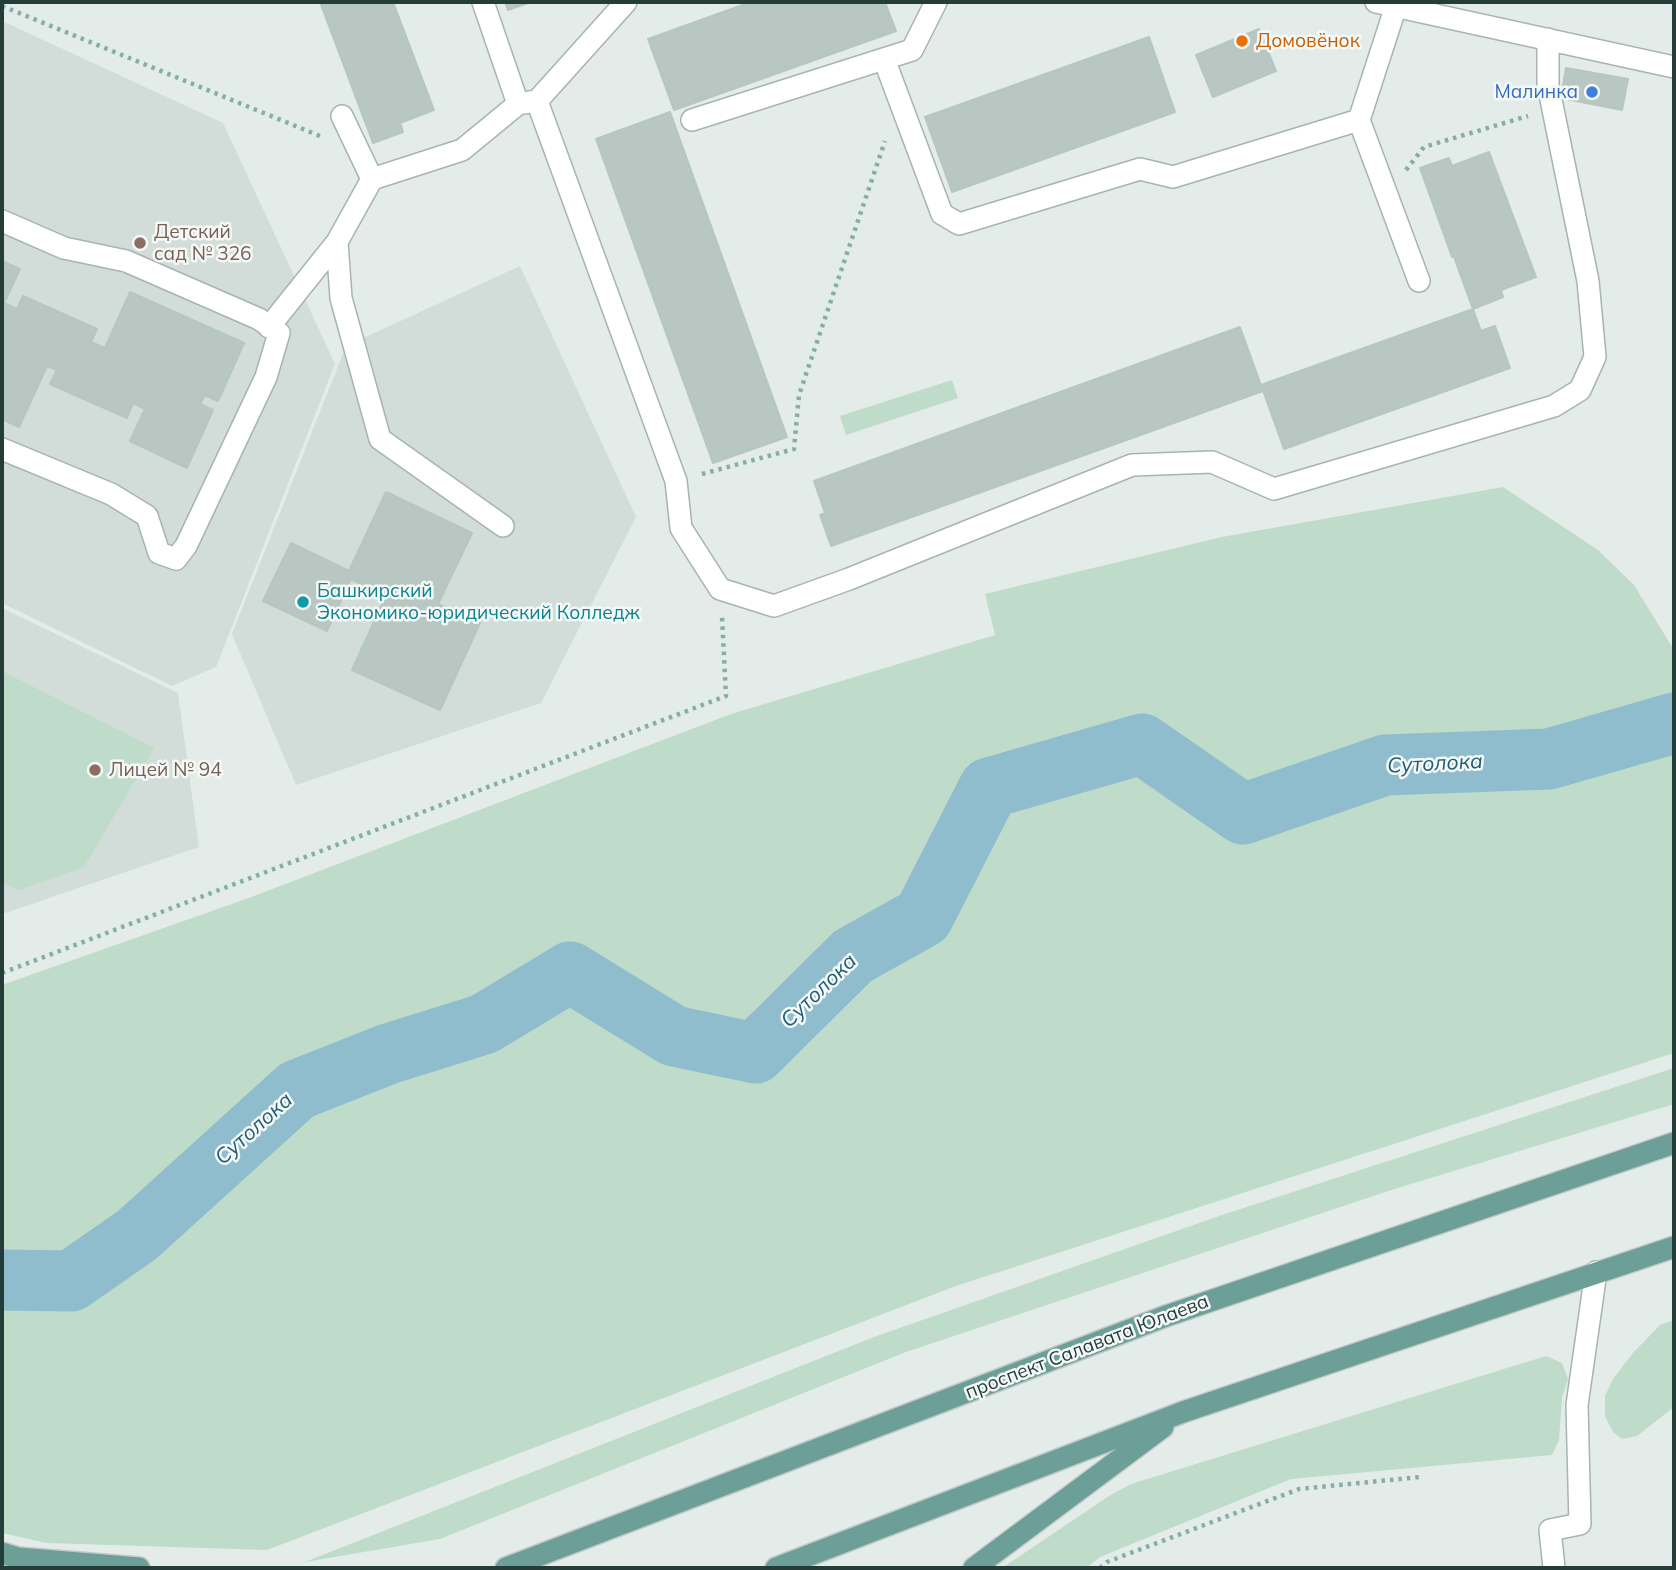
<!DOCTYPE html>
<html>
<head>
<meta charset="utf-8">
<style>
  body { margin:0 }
  #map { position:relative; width:1676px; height:1570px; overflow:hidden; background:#e4ece9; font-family:Mulish,sans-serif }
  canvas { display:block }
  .frame { position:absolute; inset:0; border:4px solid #243d39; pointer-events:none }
</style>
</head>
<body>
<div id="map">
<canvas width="1676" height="1570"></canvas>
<div class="frame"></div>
</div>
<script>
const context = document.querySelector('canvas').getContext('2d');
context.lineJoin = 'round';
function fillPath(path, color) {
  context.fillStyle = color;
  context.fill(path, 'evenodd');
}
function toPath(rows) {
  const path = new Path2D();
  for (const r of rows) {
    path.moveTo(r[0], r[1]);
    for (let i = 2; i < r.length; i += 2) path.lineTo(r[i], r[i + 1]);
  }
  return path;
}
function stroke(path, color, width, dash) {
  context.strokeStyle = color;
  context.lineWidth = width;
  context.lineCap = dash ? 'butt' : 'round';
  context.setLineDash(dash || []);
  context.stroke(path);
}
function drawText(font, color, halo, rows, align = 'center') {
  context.font = font + ' Mulish,sans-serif';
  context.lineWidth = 5;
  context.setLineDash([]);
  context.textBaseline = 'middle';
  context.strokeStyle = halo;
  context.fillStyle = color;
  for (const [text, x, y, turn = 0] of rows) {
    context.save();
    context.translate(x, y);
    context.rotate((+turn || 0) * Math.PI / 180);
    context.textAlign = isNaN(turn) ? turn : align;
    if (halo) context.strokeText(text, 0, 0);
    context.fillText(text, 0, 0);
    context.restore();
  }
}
fillPath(toPath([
  [2,21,223,123,335,364,216,667,172,686,2,603],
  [520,266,636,517,541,703,296,785,232,634,346,346],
  [2,608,178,693,199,847,2,914]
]), '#d2dcd9');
fillPath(toPath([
  [952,380,958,398,846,435,840,416],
  [1503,487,1598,550,1634,585,1674,650,1674,1053,956,1286,267,1550,47,1543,2,1533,2,985,246,899,731,714,995,635,985,594,1222,537],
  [2,671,154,748,84,867,19,890,2,883],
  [1674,1068,1674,1104,1388,1191,906,1352,440,1539,305,1562,874,1337,1219,1216],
  [1674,1320,1674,1407,1637,1436,1622,1439,1613,1432,1605,1416,1605,1396,1613,1379,1633,1353,1660,1325],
  [1546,1356,1562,1363,1568,1379,1562,1398,1559,1440,1552,1455,1291,1479,1100,1557,1086,1568,1002,1568,1109,1496,1131,1484]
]), '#bedcc9');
stroke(toPath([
  [2,1280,71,1281,137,1235,297,1090,388,1054,484,1024,570,972,674,1036,755,1053,853,956,923,917,989,788,1142,744,1243,814,1385,765,1549,759,1674,723]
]), '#8fbdce', 61);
const building = toPath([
  [320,2,393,2,434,110,400,123,403,132,373,143,320,2],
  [505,2,531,2,508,10,505,2],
  [751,2,885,2,896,31,674,110,648,39,751,2],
  [1259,29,1276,71,1213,97,1196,55,1259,29],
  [1149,37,1175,112,952,192,925,117,1149,37],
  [1566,68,1628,79,1622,110,1561,98,1566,68],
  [670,112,787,437,713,463,596,139,670,112],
  [1489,152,1536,277,1501,290,1503,297,1473,309,1454,257,1452,257,1420,168,1449,158,1452,166,1489,152],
  [2,261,20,269,4,303,17,309,23,296,97,329,91,342,105,348,130,292,244,343,218,401,205,395,200,404,213,410,187,468,130,441,145,409,133,403,127,418,50,384,57,370,47,366,19,427,2,419,2,261],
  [1473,309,1481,331,1495,326,1510,368,1284,449,1261,385,1473,309],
  [1240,327,1263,391,831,546,820,515,825,513,814,481,1240,327],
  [386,492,472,533,438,604,480,623,440,710,352,670,386,596,351,579,327,631,263,601,291,543,349,571,386,492]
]);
fillPath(building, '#b9c7c3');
stroke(building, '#b6c6c1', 2);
const minor = toPath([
  [1376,2,1674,67],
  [884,59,942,214,959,224,1140,169,1173,177,1359,120,1396,6],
  [537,101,676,481,681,528,720,589,774,606,849,579,1132,465,1212,462,1274,489,1554,406,1580,390,1595,357,1588,281,1548,85,1548,39],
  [523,103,537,101,626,2],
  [342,116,372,179,462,150,518,104,483,2],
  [692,120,912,50,936,2],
  [1359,120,1419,281],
  [2,221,64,248,126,261,259,319,279,333,266,377,186,546,176,559,159,553,147,516,111,494,2,449],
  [337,242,341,298,380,439,503,526],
  [269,327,337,242,372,179],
  [1554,1568,1550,1530,1580,1524,1577,1405,1596,1272]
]);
const major = toPath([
  [2,1553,18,1558,139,1568],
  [506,1568,1166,1316,1674,1143],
  [776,1568,1183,1412,1674,1247],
  [974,1568,1163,1427]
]);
stroke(minor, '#a7b4b1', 24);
stroke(major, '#c2c9c8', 24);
stroke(toPath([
  [2,6,320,136],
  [1406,170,1424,147,1528,116],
  [702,474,794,449,799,395,885,141],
  [2,973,726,696,722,617],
  [1100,1568,1107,1562,1299,1489,1420,1477]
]), '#86aea6', 4.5, [3.5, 5]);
stroke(minor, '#fff', 21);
stroke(major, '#6b9f98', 21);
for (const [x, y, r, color] of [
  [1242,41,7,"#e8710a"],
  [1592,92,7,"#3f7fe0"],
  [140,243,7,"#8d6e63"],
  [303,602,7,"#0f9aa8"],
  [95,770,7,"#8d6e63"]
]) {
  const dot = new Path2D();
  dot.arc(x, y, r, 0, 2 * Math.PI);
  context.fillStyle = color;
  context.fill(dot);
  stroke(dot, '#f4f9f7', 2.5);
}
drawText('19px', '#c56008', '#f4f9f7', [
  ["Домовёнок",1256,41]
], 'left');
drawText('19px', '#366cbe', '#f4f9f7', [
  ["Малинка",1578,92]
], 'right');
drawText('19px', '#785e54', '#f4f9f7', [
  ["Детский",154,232],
  ["сад № 326",154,254],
  ["Лицей № 94",109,770]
], 'left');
drawText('19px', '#0d838f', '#f4f9f7', [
  ["Башкирский",317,591],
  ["Экономико-юридический Колледж",317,613]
], 'left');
drawText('19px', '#243d39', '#f4f9f7', [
  ["проспект Салавата Юлаева",1087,1347,-21]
]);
drawText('italic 21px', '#215e76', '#f4f9f7', [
  ["Сутолока",1435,764,-3],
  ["Сутолока",819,991,-44],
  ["Сутолока",254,1129,-42]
]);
</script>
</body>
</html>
